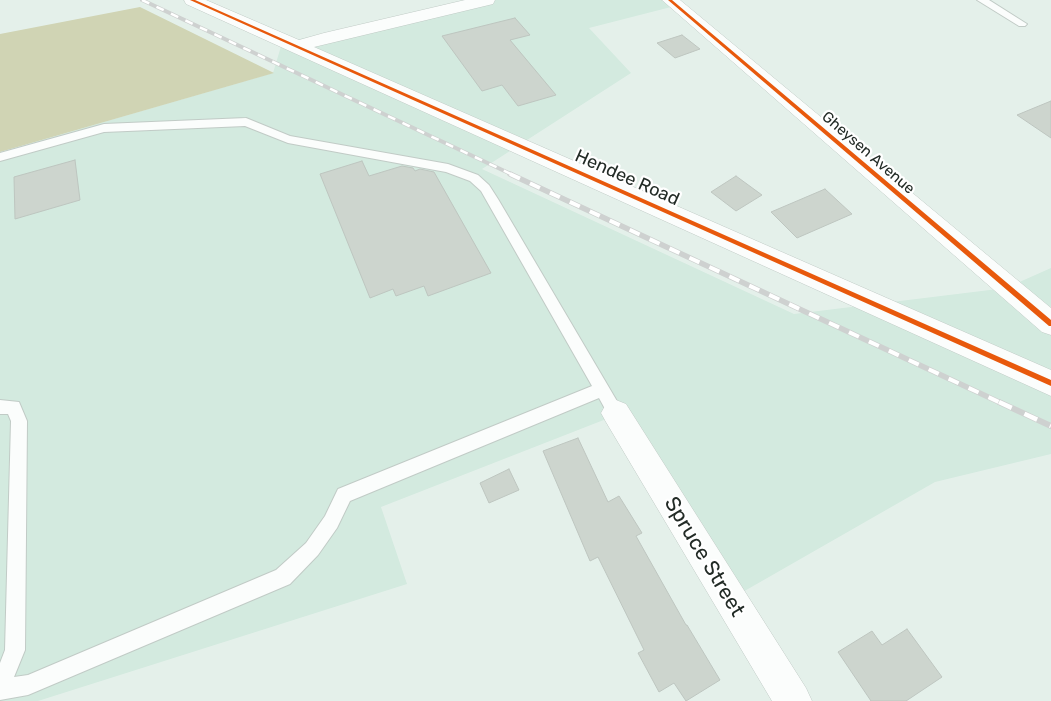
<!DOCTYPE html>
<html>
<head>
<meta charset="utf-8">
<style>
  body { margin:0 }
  canvas { display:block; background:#e4f0ea }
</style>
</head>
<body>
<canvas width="1051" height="701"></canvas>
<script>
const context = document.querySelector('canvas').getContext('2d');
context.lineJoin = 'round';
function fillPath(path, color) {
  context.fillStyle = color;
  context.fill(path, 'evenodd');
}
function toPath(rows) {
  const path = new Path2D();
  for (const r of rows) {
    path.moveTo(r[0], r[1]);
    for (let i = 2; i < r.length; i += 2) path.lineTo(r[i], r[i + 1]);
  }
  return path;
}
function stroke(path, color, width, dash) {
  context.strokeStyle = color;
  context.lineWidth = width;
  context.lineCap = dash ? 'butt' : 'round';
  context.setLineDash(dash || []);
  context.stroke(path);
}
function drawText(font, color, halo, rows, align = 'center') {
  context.font = font + ' Rubik,sans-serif';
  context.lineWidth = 4.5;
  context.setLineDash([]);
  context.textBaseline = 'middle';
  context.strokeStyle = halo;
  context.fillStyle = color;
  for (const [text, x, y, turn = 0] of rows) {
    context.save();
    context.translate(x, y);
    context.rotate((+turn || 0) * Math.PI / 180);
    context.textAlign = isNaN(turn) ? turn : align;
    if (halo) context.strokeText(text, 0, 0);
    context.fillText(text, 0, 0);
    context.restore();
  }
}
fillPath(toPath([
  [474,0,662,0,671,7,589,28,631,73,482,169,794,314,1006,288,1051,268,1051,454,935,482,734,597,619,414,381,507,407,584,38,701,0,701,0,152,273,73,282,43]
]), '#d3eadf');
fillPath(toPath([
  [140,7,274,73,0,152,0,34]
]), '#d0d4b4');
const building = toPath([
  [515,18,530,35,510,40,556,95,518,106,502,85,482,91,442,36,515,18],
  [682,35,700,49,675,58,657,43,682,35],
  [1051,101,1051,138,1017,115,1051,101],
  [75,160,80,200,15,219,14,177,75,160],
  [362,161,369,176,402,166,413,168,415,171,420,169,434,172,491,273,428,296,424,286,396,296,393,289,370,298,320,174,362,161],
  [736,176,762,195,736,211,711,192,736,176],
  [825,189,852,214,797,238,771,212,825,189],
  [578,438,608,502,619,496,642,533,636,536,686,625,687,625,720,680,686,701,674,683,659,692,638,653,644,650,598,557,590,561,543,451,578,438],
  [509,469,519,490,489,503,480,483,509,469],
  [907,629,942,677,906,701,871,701,838,652,872,631,882,645,907,629]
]);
fillPath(building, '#cdd5ce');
stroke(building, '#bec6c0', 1);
const service = toPath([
  [977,0,989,0,1027,24,1025,26,1019,26,977,0],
  [246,118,290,136,448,164,478,175,489,185,498,199,624,413,622,418,616,420,610,418,599,398,350,501,337,528,318,555,290,584,28,695,0,700,0,663,5,650,11,421,8,414,0,414,0,400,19,402,27,421,25,650,14,677,28,675,276,570,306,543,325,516,338,489,592,386,481,191,470,181,446,172,288,143,245,126,104,132,0,161,0,153,104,124,246,118]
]);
const minor = toPath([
  [184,0,206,0,299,40,324,33,465,0,495,0,493,4,314,47,1051,370,1051,396,186,4,184,0],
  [662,0,680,0,1051,308,1051,335,1042,332,662,0],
  [616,400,626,404,806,688,812,701,772,701,606,422,601,413,606,404,616,400]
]);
stroke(service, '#c1cbc6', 2);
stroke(minor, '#c1cbc6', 1);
fillPath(service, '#fbfdfc');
fillPath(minor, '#fbfdfc');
const railFar2 = toPath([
  [142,0,513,175]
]);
const railFar1 = toPath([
  [510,174,1001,403]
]);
const rail = toPath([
  [999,402,1051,426]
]);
stroke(railFar2, '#ced1d0', 4);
stroke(railFar1, '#ced1d0', 5.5);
stroke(rail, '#ced1d0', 6);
stroke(railFar2, '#fff', 2.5, [8]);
stroke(railFar1, '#fff', 4, [11]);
stroke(rail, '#fff', 4.5, [14]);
fillPath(toPath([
  [190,0,195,0,1051,380,1051,386,190,0],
  [668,0,672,0,1051,320,1051,326,1049,326,668,0]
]), '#e8590c');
drawText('15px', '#222b26', '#fff', [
  ["Gheysen Avenue",868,153,41]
]);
drawText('18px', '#222b26', '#fff', [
  ["Hendee Road",627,178,24]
]);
drawText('21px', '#222b26', '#fff', [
  ["Spruce Street",704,557,59]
]);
</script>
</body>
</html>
